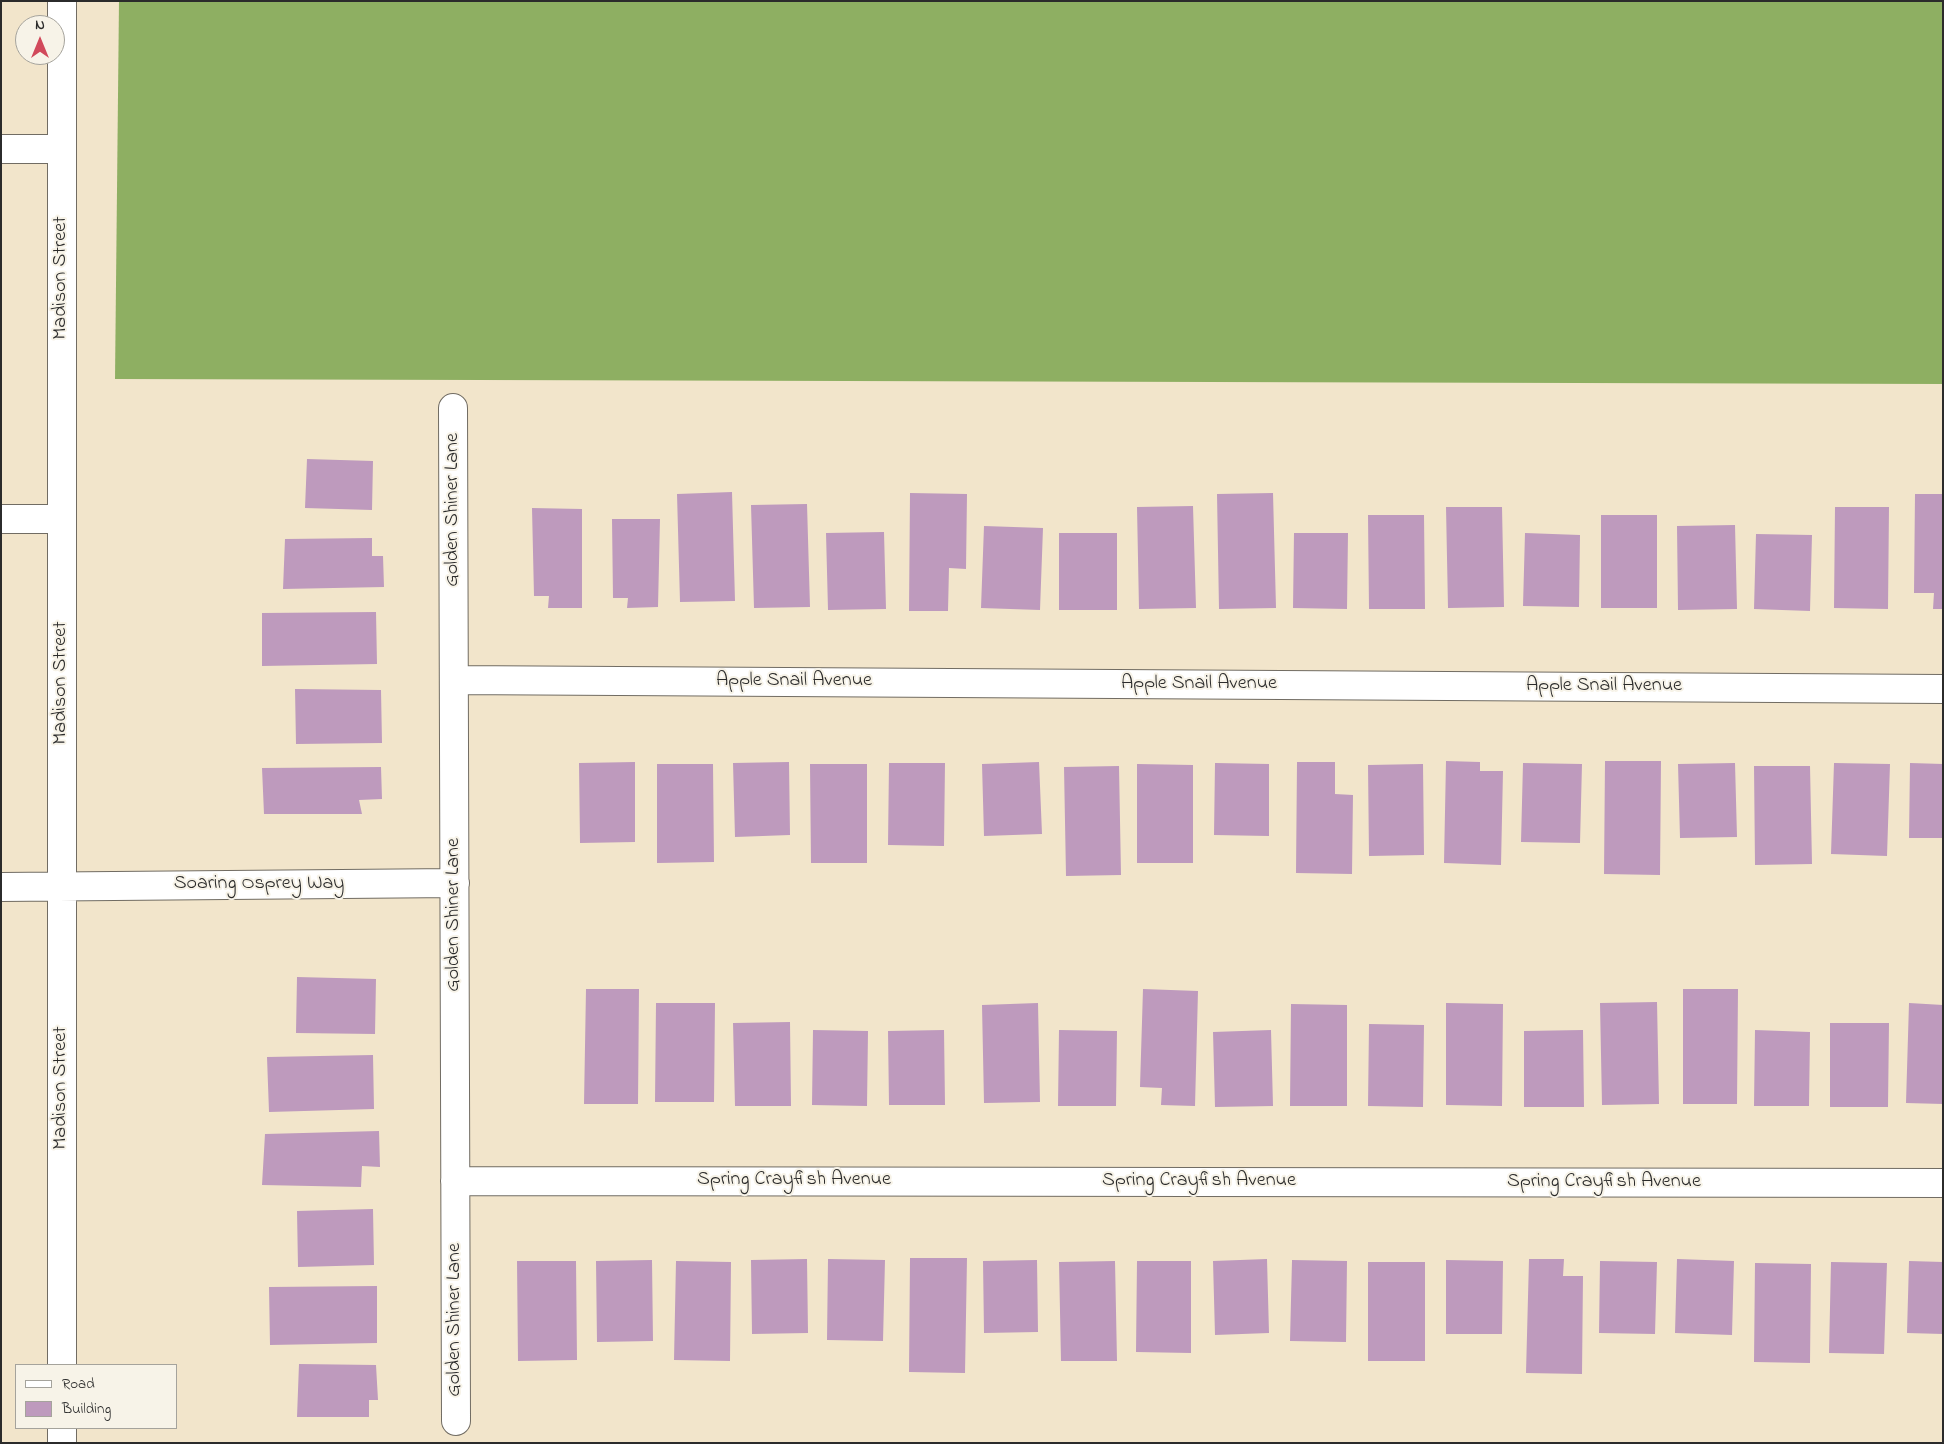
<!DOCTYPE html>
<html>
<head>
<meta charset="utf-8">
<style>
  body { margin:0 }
  #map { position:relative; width:1944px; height:1444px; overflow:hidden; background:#f2e5cb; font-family:"Indie Flower",sans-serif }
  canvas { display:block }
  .frame { position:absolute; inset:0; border:2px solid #2b2b2b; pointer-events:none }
  .legend { position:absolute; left:15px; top:1364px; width:162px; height:65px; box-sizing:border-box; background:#f7f3e8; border:1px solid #a5a39c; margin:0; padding:6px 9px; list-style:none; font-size:15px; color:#2b2b2b }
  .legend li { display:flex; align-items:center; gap:10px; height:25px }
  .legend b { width:25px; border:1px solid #a5a39c }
  .north { position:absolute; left:15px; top:15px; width:50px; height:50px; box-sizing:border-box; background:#f7f3e8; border:1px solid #a5a39c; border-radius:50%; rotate:0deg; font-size:14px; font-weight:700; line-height:20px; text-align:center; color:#2b2b2b }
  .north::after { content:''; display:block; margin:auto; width:18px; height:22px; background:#d1495b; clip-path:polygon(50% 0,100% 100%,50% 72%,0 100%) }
</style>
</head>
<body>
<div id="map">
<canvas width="1944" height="1444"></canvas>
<div class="frame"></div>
<ul class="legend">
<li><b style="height:6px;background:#fff"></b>Road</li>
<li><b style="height:14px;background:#be9abd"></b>Building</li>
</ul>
<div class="north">N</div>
</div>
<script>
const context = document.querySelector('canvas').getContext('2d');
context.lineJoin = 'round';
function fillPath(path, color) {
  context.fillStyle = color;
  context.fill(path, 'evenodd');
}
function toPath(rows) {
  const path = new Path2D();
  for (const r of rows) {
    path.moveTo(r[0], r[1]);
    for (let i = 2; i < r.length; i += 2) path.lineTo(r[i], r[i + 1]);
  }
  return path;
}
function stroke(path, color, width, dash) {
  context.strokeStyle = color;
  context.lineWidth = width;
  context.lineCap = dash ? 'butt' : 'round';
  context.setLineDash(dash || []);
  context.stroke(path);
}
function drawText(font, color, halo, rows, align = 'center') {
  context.font = font + ' "Indie Flower",sans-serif';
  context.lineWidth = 4;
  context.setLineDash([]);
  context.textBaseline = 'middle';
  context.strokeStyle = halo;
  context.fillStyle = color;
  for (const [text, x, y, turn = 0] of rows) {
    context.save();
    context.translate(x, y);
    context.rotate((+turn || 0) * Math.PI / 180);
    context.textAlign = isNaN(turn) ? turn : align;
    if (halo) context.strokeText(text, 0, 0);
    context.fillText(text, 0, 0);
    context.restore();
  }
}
fillPath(toPath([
  [119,1,1943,1,1943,384,115,379]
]), '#8eaf62');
fillPath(toPath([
  [307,459,373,461,372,510,305,508],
  [732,492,735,601,680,602,677,494],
  [910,493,967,494,966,569,949,568,948,611,909,611],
  [1273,493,1276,608,1219,609,1217,494],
  [1915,494,1943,494,1943,609,1933,609,1934,593,1914,593],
  [807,504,810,607,754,608,751,505],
  [1193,506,1196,608,1139,609,1137,507],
  [1446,507,1502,507,1504,607,1448,608],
  [1835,507,1889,507,1888,609,1834,608],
  [532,508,582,509,582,608,548,608,549,596,534,596],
  [1368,515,1424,515,1425,609,1369,609],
  [1601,515,1657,515,1657,608,1601,608],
  [612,519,660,519,658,607,627,608,628,598,613,598],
  [1735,525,1737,609,1678,610,1677,526],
  [984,526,1043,528,1040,610,981,608],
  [884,532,886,609,828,610,826,533],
  [1059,533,1117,533,1117,610,1059,610],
  [1294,533,1348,533,1347,609,1293,608],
  [1525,533,1580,535,1579,607,1523,606],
  [1756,534,1812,535,1810,611,1754,609],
  [372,538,372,556,383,556,384,587,283,589,285,539],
  [376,612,377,664,262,666,262,613],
  [295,689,381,690,382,743,296,744],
  [1446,761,1480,762,1480,771,1503,771,1501,865,1444,863],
  [1605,761,1661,761,1660,875,1604,874],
  [635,762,635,842,580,843,579,763],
  [789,762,790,835,735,837,733,763],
  [1039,762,1042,834,984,836,982,764],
  [1297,762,1335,762,1335,794,1353,795,1352,874,1296,873],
  [889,763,945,763,944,846,888,845],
  [1215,763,1269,764,1269,836,1214,835],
  [1523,763,1582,764,1580,843,1521,842],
  [1735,763,1737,837,1680,838,1678,764],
  [1834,763,1890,764,1887,856,1831,854],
  [1910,763,1943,764,1943,838,1909,838],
  [657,764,713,764,714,862,657,863],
  [810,764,867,764,867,863,811,863],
  [1137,764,1193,765,1193,863,1137,863],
  [1423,764,1424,855,1369,856,1368,765],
  [1119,766,1121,875,1066,876,1064,767],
  [1754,766,1810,766,1812,864,1755,865],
  [381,767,382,799,359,800,362,814,264,814,262,768],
  [297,977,376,979,375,1034,296,1033],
  [586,989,639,989,638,1104,584,1104],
  [1143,989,1198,991,1195,1106,1161,1105,1162,1088,1140,1087],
  [1683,989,1738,989,1737,1104,1683,1104],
  [1657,1002,1659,1104,1602,1105,1600,1003],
  [656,1003,715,1003,714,1102,655,1102],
  [1038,1003,1040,1102,984,1103,982,1005],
  [1446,1003,1503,1004,1502,1106,1446,1105],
  [1909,1003,1943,1005,1943,1104,1906,1103],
  [1291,1004,1347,1005,1347,1106,1290,1106],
  [790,1022,791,1106,735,1106,733,1023],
  [1830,1023,1889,1023,1888,1107,1830,1107],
  [1369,1024,1424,1025,1423,1107,1368,1106],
  [813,1030,868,1031,867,1106,812,1105],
  [944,1030,945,1105,889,1105,888,1031],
  [1059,1030,1117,1031,1116,1106,1058,1106],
  [1271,1030,1273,1106,1215,1107,1213,1032],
  [1583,1030,1584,1107,1524,1107,1524,1031],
  [1755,1030,1810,1032,1809,1106,1754,1106],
  [373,1055,374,1109,269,1112,267,1057],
  [379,1131,380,1167,362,1166,361,1187,262,1185,265,1134],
  [373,1209,374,1265,298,1267,297,1211],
  [910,1258,967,1258,965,1373,909,1372],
  [807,1259,808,1333,752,1334,751,1260],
  [828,1259,885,1260,883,1341,827,1340],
  [1267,1259,1269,1333,1215,1335,1213,1261],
  [1529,1259,1564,1259,1563,1276,1583,1276,1582,1374,1526,1373],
  [1677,1259,1734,1261,1732,1335,1675,1333],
  [652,1260,653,1341,597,1342,596,1261],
  [1037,1260,1038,1332,984,1333,983,1261],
  [1292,1260,1347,1261,1346,1342,1290,1341],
  [1446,1260,1503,1261,1502,1334,1446,1334],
  [517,1261,576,1261,577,1360,518,1361],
  [676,1261,731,1262,730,1361,674,1360],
  [1115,1261,1117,1361,1061,1361,1059,1262],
  [1137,1261,1191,1261,1191,1353,1136,1352],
  [1600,1261,1657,1262,1655,1334,1599,1333],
  [1909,1261,1943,1262,1943,1334,1907,1333],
  [1368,1262,1425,1262,1425,1361,1368,1361],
  [1831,1262,1887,1263,1884,1354,1829,1353],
  [1755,1263,1811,1264,1810,1363,1754,1362],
  [377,1286,377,1343,270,1345,269,1287],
  [299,1364,376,1365,378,1400,369,1400,369,1417,297,1417]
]), '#be9abd');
const minor = toPath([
  [1,149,62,149],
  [453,408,456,1421],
  [1,519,62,519],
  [454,680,1943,689],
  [1,887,455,883],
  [455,1181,1943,1183],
  [62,1365,62,1],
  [62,1443,62,1428]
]);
stroke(minor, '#716c63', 30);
stroke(minor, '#fff', 28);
drawText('20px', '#2b2b2b', '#f7f3e8', [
  ["Madison Street",62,278,-90],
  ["Golden Shiner Lane",454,510,-90],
  ["Apple Snail Avenue",794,682],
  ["Madison Street",62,683,-90],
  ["Apple Snail Avenue",1199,685],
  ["Apple Snail Avenue",1604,687],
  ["Soaring Osprey Way",259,885],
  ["Golden Shiner Lane",455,915,-90],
  ["Madison Street",62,1088,-90],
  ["Spring Crayfish Avenue",794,1181],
  ["Spring Crayfish Avenue",1199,1182],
  ["Spring Crayfish Avenue",1604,1183],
  ["Golden Shiner Lane",456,1320,-90]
]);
</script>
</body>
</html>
